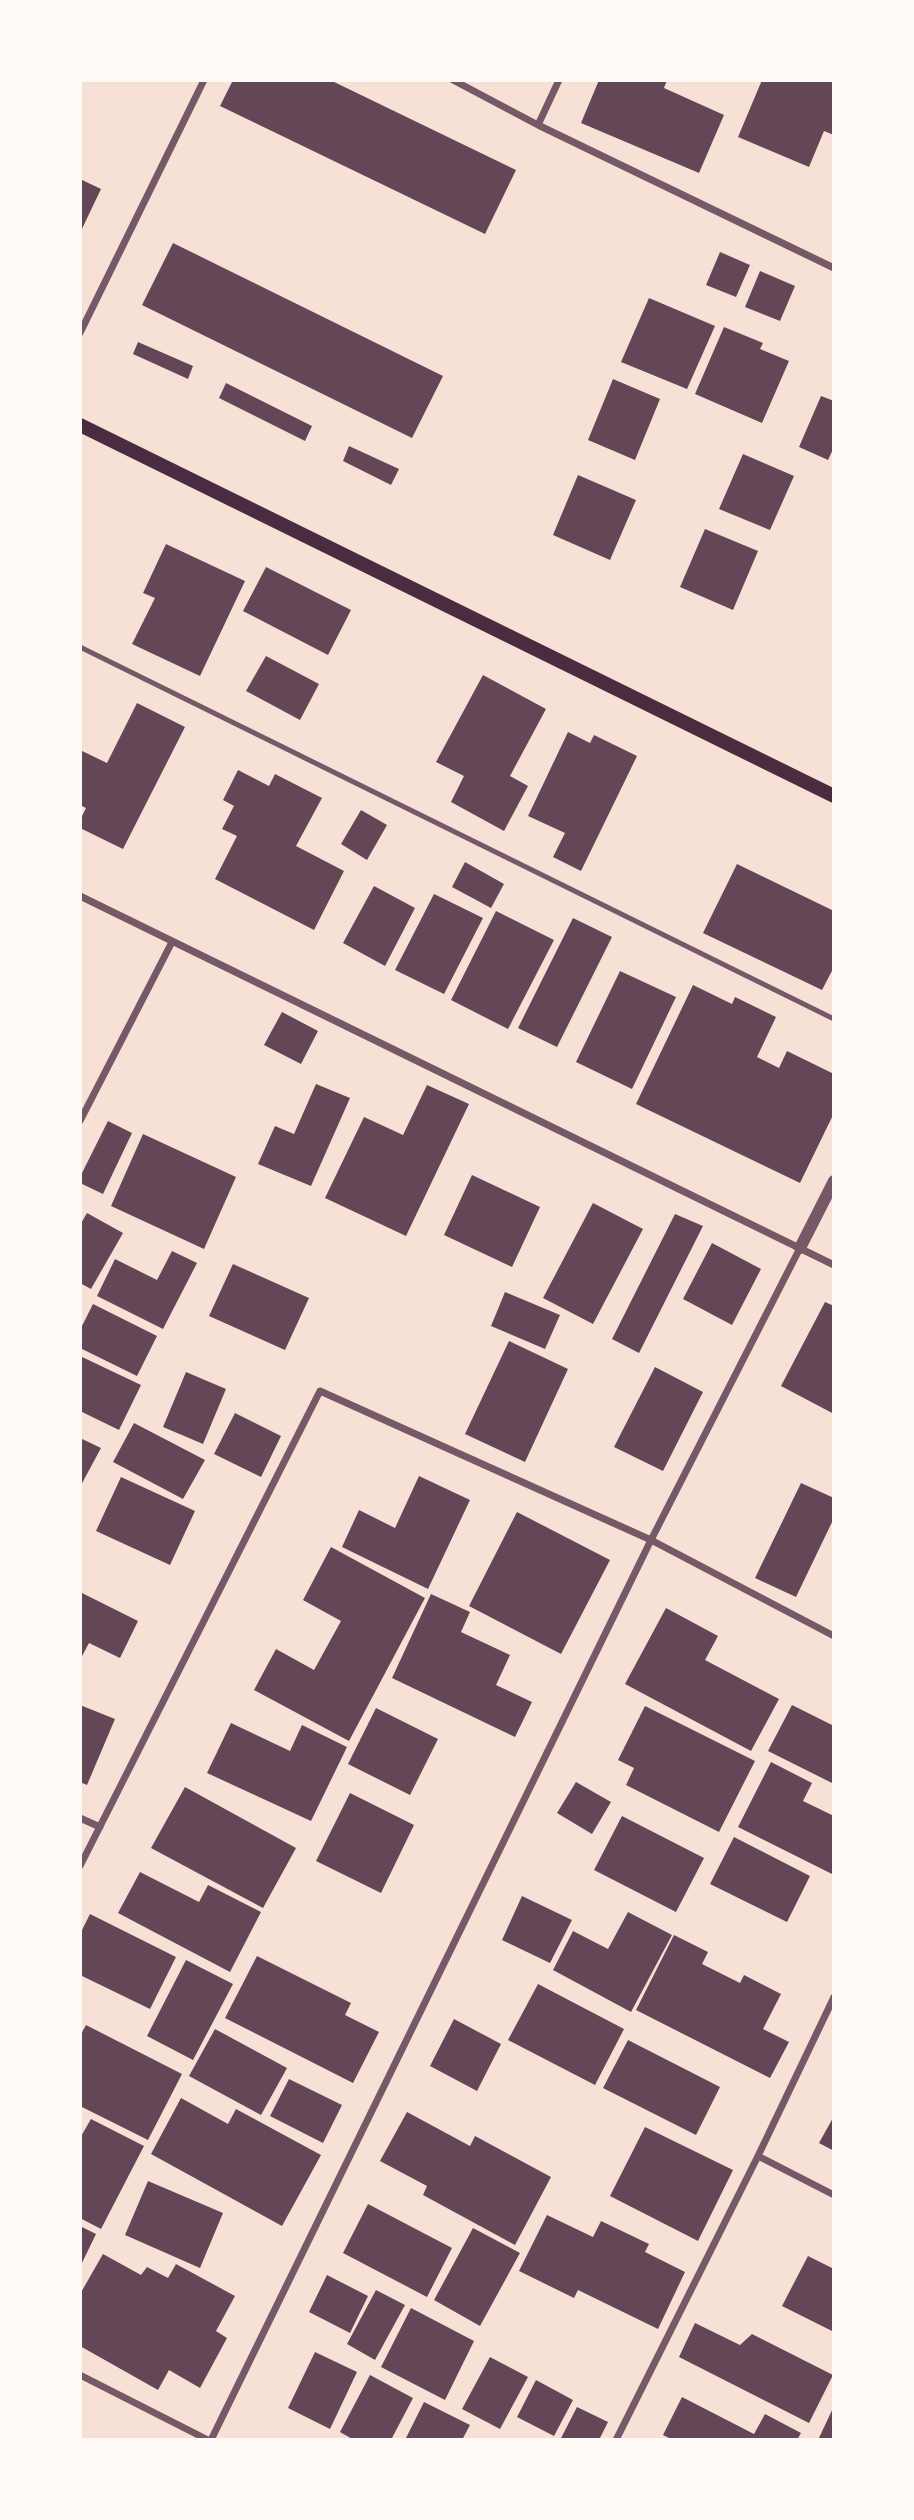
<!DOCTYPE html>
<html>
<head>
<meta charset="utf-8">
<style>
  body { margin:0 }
  #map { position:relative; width:914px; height:2520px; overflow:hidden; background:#f7e1d7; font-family:"Public Sans",sans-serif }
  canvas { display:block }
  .frame { position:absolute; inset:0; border:82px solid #fffaf5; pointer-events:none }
</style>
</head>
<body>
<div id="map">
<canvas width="914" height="2520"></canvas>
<div class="frame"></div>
</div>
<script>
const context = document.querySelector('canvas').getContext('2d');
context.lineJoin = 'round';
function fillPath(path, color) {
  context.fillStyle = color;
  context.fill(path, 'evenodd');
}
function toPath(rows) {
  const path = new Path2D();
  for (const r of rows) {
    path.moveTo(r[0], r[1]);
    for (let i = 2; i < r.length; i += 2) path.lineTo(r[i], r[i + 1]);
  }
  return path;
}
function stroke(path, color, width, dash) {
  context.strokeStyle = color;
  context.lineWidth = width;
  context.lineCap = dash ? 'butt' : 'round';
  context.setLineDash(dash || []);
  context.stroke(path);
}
fillPath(toPath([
  [233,80,330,80,516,170,485,234,220,106],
  [599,80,667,80,664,88,724,115,699,173,581,123],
  [762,80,834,80,834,135,824,131,809,167,738,137],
  [80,179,101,189,80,233],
  [173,243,443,376,412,438,142,305],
  [720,252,750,265,736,297,706,285],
  [760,271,795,286,780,321,745,307],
  [649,298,715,326,687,389,621,362],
  [724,327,763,343,760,349,789,361,762,423,695,394],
  [138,342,193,366,188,379,133,354],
  [613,379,660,399,635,460,588,440],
  [226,383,312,426,305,441,219,398],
  [821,396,834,401,834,447,828,460,799,447],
  [349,446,399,469,391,485,343,461],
  [743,454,794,476,770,530,719,509],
  [578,475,636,500,610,560,553,535],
  [705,529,758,551,733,610,680,587],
  [166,544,245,581,200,676,132,644,155,598,143,593],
  [266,567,351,610,328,655,243,611],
  [266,656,319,684,300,720,246,691],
  [483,675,546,709,510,776,528,786,504,831,451,802,464,776,436,762],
  [137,703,185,727,123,849,80,828,80,820,86,808,80,805,80,750,107,763],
  [568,732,590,743,594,735,637,756,581,871,553,857,565,833,528,816],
  [238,770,269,786,275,774,322,798,296,846,344,871,314,930,215,879,237,836,222,829,234,806,223,800],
  [361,810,387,825,367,860,341,844],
  [465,862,504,884,491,908,452,887],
  [737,864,834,911,834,967,822,990,703,933],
  [374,886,415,908,385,966,343,943],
  [434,894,483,918,444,994,395,970],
  [496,911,554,940,508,1029,451,1000],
  [573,918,612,937,557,1047,518,1028],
  [620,971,676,997,632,1089,576,1062],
  [693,985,732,1004,735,997,776,1017,757,1057,779,1068,787,1051,834,1074,834,1113,800,1183,636,1104],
  [282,1012,318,1031,301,1064,264,1045],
  [316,1084,350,1098,311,1186,258,1164,275,1126,294,1134],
  [427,1085,469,1104,406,1236,325,1198,364,1117,403,1135],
  [108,1121,132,1133,103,1194,80,1183,80,1177],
  [143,1134,236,1177,204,1249,111,1206],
  [472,1175,540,1207,512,1267,444,1235],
  [593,1203,643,1229,593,1324,543,1298],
  [87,1213,123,1233,91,1289,80,1283,80,1225],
  [675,1214,703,1226,639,1353,612,1339],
  [712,1243,761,1269,732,1325,683,1299],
  [172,1251,197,1263,163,1329,97,1296,115,1259,157,1280],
  [233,1264,309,1298,285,1350,209,1316],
  [505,1292,560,1315,545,1349,491,1326],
  [825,1302,834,1306,834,1414,781,1386],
  [93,1304,157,1336,137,1376,80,1348,80,1330],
  [509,1341,568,1369,525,1462,465,1434],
  [80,1356,141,1385,119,1430,80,1411],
  [655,1367,703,1392,663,1471,614,1447],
  [186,1372,226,1389,203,1444,163,1427],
  [235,1413,281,1436,261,1477,214,1454],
  [134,1423,205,1460,183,1499,113,1462],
  [80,1438,101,1448,80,1487],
  [419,1476,470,1500,428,1589,342,1547,359,1510,395,1528],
  [121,1477,195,1511,170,1565,96,1531],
  [801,1483,834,1498,834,1518,796,1597,755,1578],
  [517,1512,610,1560,561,1654,469,1606],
  [331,1547,425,1598,349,1741,254,1690,276,1649,314,1670,341,1621,303,1600],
  [80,1592,138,1621,120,1658,89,1643,80,1660],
  [431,1594,470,1612,461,1632,510,1655,496,1685,532,1702,515,1737,392,1678],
  [666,1608,718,1636,705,1660,779,1699,751,1751,625,1684],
  [80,1705,115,1719,87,1785,80,1782],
  [792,1705,834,1726,834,1784,768,1751],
  [645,1706,755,1761,719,1832,626,1785,634,1768,618,1760],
  [376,1708,438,1739,410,1795,348,1764],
  [231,1723,290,1751,302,1725,347,1747,311,1821,207,1773],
  [771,1762,812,1783,803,1801,834,1816,834,1875,738,1827],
  [576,1782,611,1802,592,1834,557,1813],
  [185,1787,296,1848,263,1908,151,1848],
  [350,1793,414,1825,381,1893,316,1861],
  [622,1816,704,1858,676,1912,594,1870],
  [734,1837,810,1876,787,1922,710,1884],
  [140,1872,199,1902,208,1885,261,1912,230,1972,118,1913],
  [522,1896,572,1920,550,1963,502,1940],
  [628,1912,672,1935,631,2012,553,1970,573,1931,608,1949],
  [90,1914,176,1957,150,2009,80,1975,80,1934],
  [674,1935,708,1952,702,1964,740,1983,744,1975,781,1994,763,2029,789,2042,770,2078,636,2010],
  [257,1956,351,2003,345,2015,379,2032,353,2083,225,2018],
  [186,1960,233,1984,193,2060,147,2036],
  [538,1984,624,2029,595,2085,508,2040],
  [454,2019,501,2044,477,2091,430,2066],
  [86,2025,182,2074,148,2140,80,2106,80,2036],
  [215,2029,287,2068,261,2115,189,2076],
  [628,2040,720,2087,696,2135,603,2088],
  [289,2079,342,2105,323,2143,270,2116],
  [181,2098,228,2124,236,2109,321,2155,282,2226,151,2154],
  [407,2112,470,2146,475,2136,551,2177,515,2245,423,2195,427,2186,380,2161],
  [834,2116,834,2151,819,2143],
  [91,2119,144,2146,101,2229,80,2218,80,2138],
  [645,2127,733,2170,698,2241,610,2196],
  [148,2181,223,2213,200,2268,125,2235],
  [368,2204,452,2248,427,2297,343,2253],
  [547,2215,593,2237,601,2221,649,2244,645,2252,685,2272,658,2329,578,2290,574,2298,519,2271],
  [80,2226,96,2234,80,2267],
  [473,2228,520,2253,480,2326,434,2300],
  [103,2254,141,2275,147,2267,168,2278,176,2264,235,2296,216,2331,227,2338,200,2388,169,2370,158,2390,80,2346,80,2294],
  [808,2256,834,2269,834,2332,782,2306],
  [327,2275,368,2296,350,2333,309,2312],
  [376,2290,405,2305,375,2360,347,2344],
  [411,2308,474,2341,445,2400,381,2367],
  [695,2323,740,2345,752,2334,833,2375,809,2423,679,2357],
  [315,2352,357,2372,330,2429,288,2408],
  [490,2357,528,2377,500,2429,462,2409],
  [370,2375,413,2398,391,2440,354,2440,340,2432],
  [536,2380,573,2400,554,2436,517,2417],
  [682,2397,754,2434,765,2414,801,2433,797,2440,673,2440,663,2435],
  [424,2402,470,2425,462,2440,405,2440],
  [834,2406,834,2440,818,2440],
  [577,2407,608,2422,599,2440,560,2440]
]), '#644757');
stroke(toPath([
  [80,647,834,1019]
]), '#755966', 5);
stroke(toPath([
  [453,80,538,125,834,268],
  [538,125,559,80],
  [80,333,204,80],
  [80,896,834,1265],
  [80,1121,172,942],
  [80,1818,100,1827],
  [80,1866,320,1391,651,1540,834,1636],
  [758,2156,834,2195],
  [80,2375,208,2440],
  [211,2440,651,1540,800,1248],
  [616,2440,758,2156,834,1997]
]), '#755966', 7);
stroke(toPath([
  [800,1248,834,1181]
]), '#755966', 12);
stroke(toPath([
  [80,425,834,796]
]), '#4a2c40', 14);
</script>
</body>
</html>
